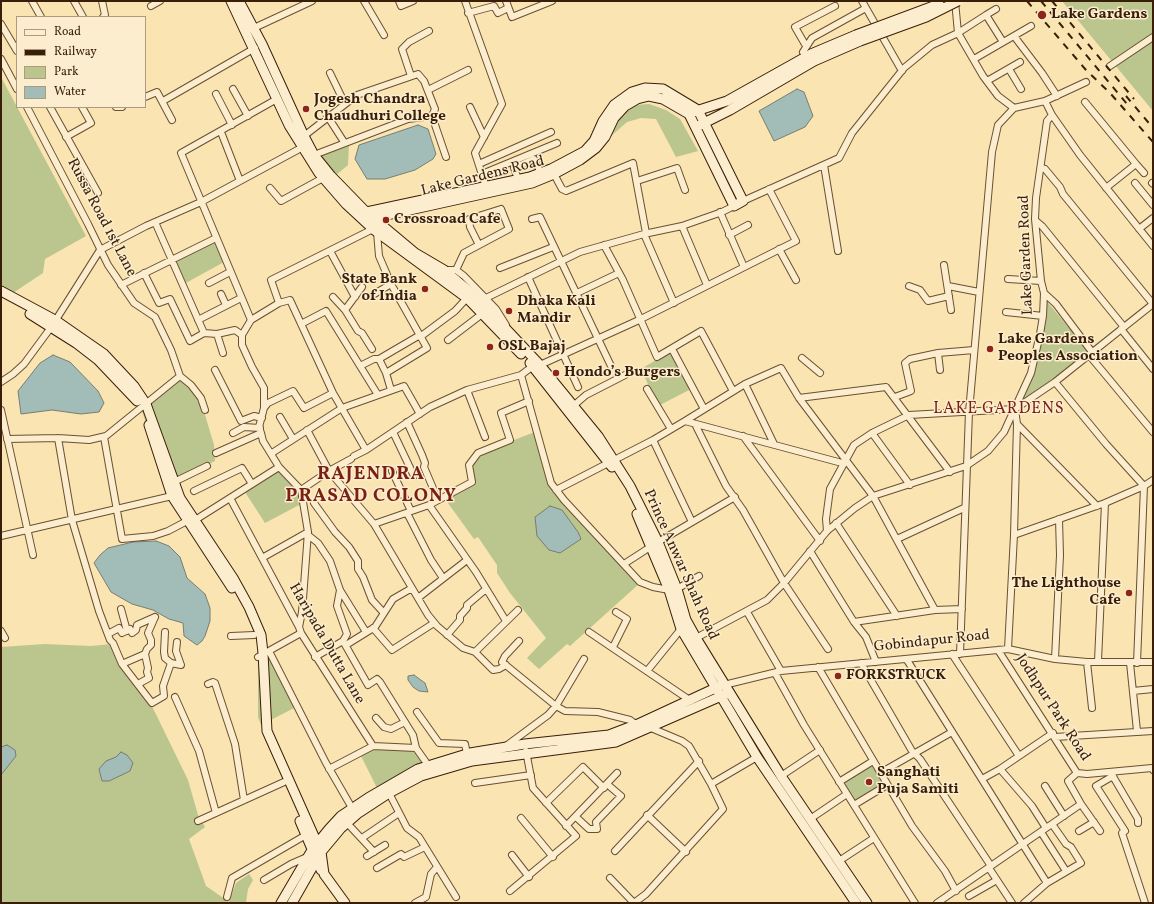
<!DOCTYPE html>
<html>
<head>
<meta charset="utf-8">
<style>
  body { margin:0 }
  #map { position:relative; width:1154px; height:904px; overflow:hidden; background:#f9e4b2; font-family:Vollkorn,serif }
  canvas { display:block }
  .frame { position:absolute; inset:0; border:2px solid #391e09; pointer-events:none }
  .legend { position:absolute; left:16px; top:16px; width:130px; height:92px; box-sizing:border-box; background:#fbedcd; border:1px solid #ad9a7f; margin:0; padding:5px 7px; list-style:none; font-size:12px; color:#391e09 }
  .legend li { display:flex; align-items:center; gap:8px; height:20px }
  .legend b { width:20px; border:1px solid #ad9a7f }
</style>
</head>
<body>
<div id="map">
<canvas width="1154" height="904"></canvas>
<div class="frame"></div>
<ul class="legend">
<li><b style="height:5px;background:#fbedcd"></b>Road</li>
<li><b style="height:5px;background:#391e09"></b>Railway</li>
<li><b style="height:11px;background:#bbc58e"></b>Park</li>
<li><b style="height:11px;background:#a2bcb7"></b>Water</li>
</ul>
</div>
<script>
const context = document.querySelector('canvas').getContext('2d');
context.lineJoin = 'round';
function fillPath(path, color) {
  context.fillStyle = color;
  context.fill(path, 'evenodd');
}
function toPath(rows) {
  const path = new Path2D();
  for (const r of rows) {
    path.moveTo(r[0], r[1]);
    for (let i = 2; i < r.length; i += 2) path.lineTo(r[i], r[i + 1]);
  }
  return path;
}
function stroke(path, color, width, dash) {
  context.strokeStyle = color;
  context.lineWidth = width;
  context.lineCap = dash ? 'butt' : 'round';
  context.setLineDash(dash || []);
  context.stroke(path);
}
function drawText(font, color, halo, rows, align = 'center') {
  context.font = font + ' Vollkorn,serif';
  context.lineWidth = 3;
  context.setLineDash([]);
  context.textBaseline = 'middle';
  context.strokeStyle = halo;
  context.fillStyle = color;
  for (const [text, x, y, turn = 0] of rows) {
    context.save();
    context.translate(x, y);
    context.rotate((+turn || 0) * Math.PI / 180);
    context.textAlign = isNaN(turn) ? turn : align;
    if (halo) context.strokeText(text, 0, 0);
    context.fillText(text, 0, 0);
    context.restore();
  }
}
fillPath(toPath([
  [1062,1,1153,1,1153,111],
  [1,77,86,236,45,259,43,273,7,297,1,294],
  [649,104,666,110,680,119,698,151,676,157,656,119,641,118,627,122,609,138,622,110,635,105],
  [349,144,348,165,335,176,318,155],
  [215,239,224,262,184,284,173,260],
  [1044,298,1090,353,1019,404,1035,368],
  [671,351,691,389,658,406,641,369],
  [181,378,200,398,214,445,215,461,173,482,155,450,142,411],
  [535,432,548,482,640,583,570,646,567,644,539,669,527,658,546,638,510,593,497,573,497,565,478,537,474,539,445,499,474,484,471,466,480,453],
  [279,470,300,491,301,504,265,523,245,492],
  [45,644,91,646,112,644,148,698,188,780,198,815,205,827,189,839,206,886,229,902,236,883,249,874,253,880,248,889,246,903,1,903,1,647],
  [268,653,296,707,261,725,258,717,258,657],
  [371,749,415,750,427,767,378,790,359,752],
  [872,765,884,785,855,803,842,782]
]), '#bbc58e');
const water = toPath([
  [797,89,804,92,813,116,805,127,774,141,759,111,797,89],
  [418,125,428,129,436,154,433,159,415,170,385,179,367,179,355,159,359,145,418,125],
  [53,355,70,362,98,391,104,403,99,412,81,414,52,410,21,414,18,391,40,363,53,355],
  [550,506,562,510,578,532,581,539,560,553,549,550,537,536,535,517,550,506],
  [156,541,169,546,180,557,187,578,205,594,210,608,210,621,205,636,202,641,197,645,184,636,183,623,169,619,153,610,132,604,111,592,94,563,100,555,108,548,133,542,156,541],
  [414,675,425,683,428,692,419,691,413,687,408,680,408,676,414,675],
  [7,745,15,750,16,756,1,775,1,747,7,745],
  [121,752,127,755,133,763,130,771,109,781,102,781,99,769,106,761,116,757,121,752]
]);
fillPath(water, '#a2bcb7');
stroke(water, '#787d71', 1);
const street = toPath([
  [32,1,41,17],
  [74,1,83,17],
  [102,1,105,15,103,17],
  [364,1,384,35],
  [399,1,401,6,413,1],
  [465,1,502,104,475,153,487,190],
  [506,1,512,17,552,1],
  [955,1,958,33,986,15],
  [151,6,160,1],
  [866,8,902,71],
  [996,9,986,15,1003,42],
  [468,13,494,6,498,13,508,8],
  [1,24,17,51],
  [254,28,312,1],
  [1014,36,1042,73,1057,96],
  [806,46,795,27,835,6],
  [803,52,812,38,866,8,862,1],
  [1,59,17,89],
  [974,59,1031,26],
  [1110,66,1153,37],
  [1009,69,1021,89],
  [330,73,345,104],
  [411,76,402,49,409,42,429,31],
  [987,81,1020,62],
  [233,89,248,116],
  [428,90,468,70],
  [216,94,232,125],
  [145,97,157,92,172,120],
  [163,101,255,48],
  [1085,102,1136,164,1106,188],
  [50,107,98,193],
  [116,107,122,107],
  [470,107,484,137],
  [1052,115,1080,155,1153,246],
  [328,117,344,142],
  [221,132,240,181],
  [304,136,357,95,418,74,424,81,435,109,432,116,446,157],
  [66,137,91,123,82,107],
  [314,155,408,119,432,116],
  [479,164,551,132],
  [1136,164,1144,173],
  [824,165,838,251],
  [1041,168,1045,169,1060,187,1063,194,1153,304],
  [482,174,557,143],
  [554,174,562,189,566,191,633,163,646,233],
  [518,179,514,168,534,159,541,173],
  [637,181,677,168,685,190],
  [1135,183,1153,205],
  [1152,183,1153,184],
  [270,188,281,201,323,178],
  [743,201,839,158,852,133,904,68,932,45,958,33,983,76,998,96,1014,108],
  [501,209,509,229,479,245,470,227,469,219,501,209],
  [720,212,744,267],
  [532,219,540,217,611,366],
  [1036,221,1042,226,1124,327],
  [155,222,204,333],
  [682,226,707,285],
  [1139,229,1153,218],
  [377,232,379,256,391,284,427,348,386,373,391,390],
  [644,234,674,303],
  [729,235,748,225],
  [604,245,623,280,657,357,701,331,733,391],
  [779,249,796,280],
  [330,251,355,297],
  [944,265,951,310],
  [500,268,553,247],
  [444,270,456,270,464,276,496,309,506,325],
  [456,270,464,253,479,245],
  [144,273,159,303,170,299,190,341,204,333,217,334,235,330,242,335],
  [528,277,578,387],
  [1008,279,1041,281],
  [209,283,230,272],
  [121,285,216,238],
  [909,286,920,290,928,301,949,296],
  [948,286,979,292],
  [577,293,619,273],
  [1044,293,1056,304,1092,352],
  [221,294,226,305],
  [371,296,391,284],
  [333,297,345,310,358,331,362,333,372,349],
  [486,298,580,252,644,234,682,226,722,212,734,206],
  [279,303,271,280,373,229],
  [345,310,362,287],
  [1006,312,1043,316],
  [198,320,241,298],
  [251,320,181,153,277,99],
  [301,324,326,311,378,395],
  [1121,329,1153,369],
  [217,334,223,353],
  [420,337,455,311,467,298],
  [448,340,482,314],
  [672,349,704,409],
  [938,353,940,370],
  [1089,355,1153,432],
  [802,358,820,373],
  [379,359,386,373],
  [360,366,374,359,379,359,420,335],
  [215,370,241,421,254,416,262,418],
  [521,375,551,483,564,500,640,582,653,587,669,590,677,589,699,576],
  [180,376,191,385,201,398,205,410],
  [1,382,13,374,24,364,52,326,100,250,146,226,201,202,303,147],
  [1055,382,1106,444,1144,486,1137,663],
  [745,384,774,444],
  [647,389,671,429],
  [467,390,485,437],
  [895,397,911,391,905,363,910,359,938,353,974,350],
  [799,398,886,387,950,472],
  [572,407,586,395,625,375],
  [264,408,268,403,293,391,304,408,333,393],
  [1015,409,1017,424,1014,535,1105,503,1144,486,1153,480],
  [1,410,33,555],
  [280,417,293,439],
  [685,421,745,384,781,368,799,398,873,496,935,610,962,609],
  [407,422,422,455,425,463,424,467,438,500],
  [695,424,726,486,743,510,784,583,828,649],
  [1017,424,1097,506],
  [307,430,329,471,374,524,428,615,437,626,463,648,475,652,493,670,499,669,506,665],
  [393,432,414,476],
  [233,433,244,427,260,428],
  [872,433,910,485],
  [743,436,820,541],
  [104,437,122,539,153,536,168,531,187,521],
  [58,438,72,520,99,611,110,640,113,643,122,664,152,703,164,696,163,686,171,663,165,658,164,652,165,632],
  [7,439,58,438,89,440,106,436,180,376,171,350,155,317,134,303,108,265,88,224,27,107],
  [653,440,692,522],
  [216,453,261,433],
  [272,453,342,408,404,386,420,414],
  [354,456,366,450,430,407,467,390,521,375,533,366,540,365,639,320,796,241,769,189],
  [392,471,411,511],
  [174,482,207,466],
  [301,490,329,471,351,459],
  [556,490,653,440,685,421,842,463],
  [194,491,242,468,252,484],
  [230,498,299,627,301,633,373,746,416,748,428,765],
  [314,503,335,532,349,547,358,561,358,569,363,577,372,600,383,612],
  [429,505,476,572,506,621],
  [407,513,431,560,443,578],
  [192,522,279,467],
  [836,523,897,616],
  [374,524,429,505,472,482,469,465,478,453,510,440,501,413,529,401],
  [827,531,826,519,830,489,854,445,872,433,909,415,1015,409,1055,382,1153,304],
  [308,535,318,543,330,561,340,590,366,632],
  [1,536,172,496],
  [897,539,964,508],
  [810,551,854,622,935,610],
  [262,558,308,532],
  [624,564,658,542,735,497],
  [418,598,467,560],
  [121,609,127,631],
  [747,612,781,671],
  [854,622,866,637,876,662],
  [299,627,302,612,308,532,301,490,279,467,263,441,261,433,259,427,264,408,264,388,252,367,242,345,242,335,251,320,279,303,290,300,333,393,366,450],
  [373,628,392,650,434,623],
  [1,631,5,638],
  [589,632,691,701],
  [108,634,119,628,122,633,130,629,132,633,136,630,137,625,155,617],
  [447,635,460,620,460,616,467,608,467,605,486,589],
  [231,636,254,635],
  [696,638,767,600,784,583,827,531,855,508,873,496,966,466,988,451,1004,432,1031,373,1040,334,1043,316,1044,293,1041,281,1035,219,1036,198,1047,121,1052,115,1045,101],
  [343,641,368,685,377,679,380,682,413,735,416,748],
  [519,641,505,656,502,662,556,706,565,711,598,712,630,720,638,726],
  [346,645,375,627,393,599,412,588],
  [613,647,627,619,616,612],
  [1008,649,1014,535],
  [998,650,1077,773,1087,774,1152,768,1153,770],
  [269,651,326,763,352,808],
  [475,652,518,610],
  [952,654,1019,756],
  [960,654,969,412,992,152,998,125,1014,108,1045,101,1086,82],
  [258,657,301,633],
  [315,657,343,641,347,634,337,606,340,590],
  [1055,659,1060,555,1059,519],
  [907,660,1047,883],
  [1098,661,1105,503],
  [1087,662,1092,708],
  [171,663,181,665,176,651,177,642],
  [861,663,912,751,920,759,991,866],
  [1130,663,1137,731],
  [122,664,145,654],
  [818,667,912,826,945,871,956,891],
  [647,671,681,629],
  [775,673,804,725,915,903],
  [138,684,149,678,147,672,148,668,145,654,147,649,151,645,151,640,148,633,155,617],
  [208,684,213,682,215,683,235,744,244,800],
  [724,685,781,671,1008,649,1055,659,1087,662,1153,662],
  [1133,691,1153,689],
  [175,697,199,751,216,813],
  [417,712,439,743,465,744,467,754],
  [376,718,384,727,391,729,405,722],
  [1055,737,1153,731],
  [506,746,548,715,556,706,584,659],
  [329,769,373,746],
  [880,773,952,732],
  [1111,773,1138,819,1138,823],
  [781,776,820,750],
  [1113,776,1096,786,1125,831,1122,833,1145,903],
  [982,779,1000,769],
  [839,782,873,761],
  [475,783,531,775],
  [711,784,757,757],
  [1045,786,1064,816],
  [389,793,407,828,419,837,456,897],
  [546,803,583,767,604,788],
  [1081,804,1100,831],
  [854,805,887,785],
  [647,815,686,852],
  [576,817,589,829,597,829,596,822,621,796,607,784],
  [521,818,553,857],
  [810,819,847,794],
  [198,821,284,782],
  [347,823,374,852],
  [566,826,617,773],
  [1046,828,1032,806,1000,769,1053,733],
  [1079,831,1094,822],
  [1041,832,1066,871],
  [362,838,399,813],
  [615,851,699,761],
  [512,855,529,877],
  [367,856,385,845],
  [839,861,874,838],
  [377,868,401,854,404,857,425,847],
  [989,868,1012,903],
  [610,878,634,903],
  [264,880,291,864,307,857],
  [510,891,576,836,533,788,526,751],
  [969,896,997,880],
  [227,897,232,878,306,835],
  [415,903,426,897,431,874,437,867],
  [634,903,646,894,723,809,711,784,689,746,682,741,651,728],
  [937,903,1081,804,1068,781,1077,773],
  [1024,903,1047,883,1081,863,1071,847,1066,844,1052,824]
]);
const secondary = toPath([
  [231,1,289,125,319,173,346,204,373,229,467,298,521,354],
  [239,1,262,44,304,136,314,155,331,176,366,212,415,253,444,270,476,297,540,365,598,436,630,486,658,542,677,589,686,620,696,638,781,776,867,903],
  [693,112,727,101,811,54,856,35],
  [700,125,730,110,814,61,860,41],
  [362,213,530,177,551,169,585,151,594,141,603,121,614,105,632,92,645,88,663,89,698,110,743,201,734,206,689,114,663,99,649,96,637,99,625,106,614,118,605,137,596,148,580,160,554,174,532,183,369,219],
  [1,291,55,320,104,354,134,386,146,404,180,498,233,578,249,607,261,635,263,653,267,731,321,852,324,874,345,903],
  [30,314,76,343,98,360,137,401],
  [530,363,612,467],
  [149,425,172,496,232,588],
  [637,514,669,590,681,629,757,757,856,903],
  [300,821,321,870],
  [281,903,312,850,329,829,341,816,368,798,418,769,470,753,525,744,609,735,638,724,720,686],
  [292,903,321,852,341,828,357,814,389,793,421,776,472,761,616,742,726,694]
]);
stroke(street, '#695033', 8);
stroke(secondary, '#391e09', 11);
stroke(street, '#fbedcd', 6);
stroke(secondary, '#fbedcd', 9);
stroke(toPath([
  [1027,1,1086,70,1110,93,1153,142],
  [1041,1,1127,104],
  [1052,1,1134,99],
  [1126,96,1153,128]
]), '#391e09', 2, [7, 7]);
const secondaryBridge = toPath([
  [856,35,939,4],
  [860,41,926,17,958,1]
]);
stroke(secondaryBridge, '#391e09', 11, []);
stroke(secondaryBridge, '#fbedcd', 9);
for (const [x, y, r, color] of [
  [1042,15,5,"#8f2418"],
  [306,109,4,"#8f2418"],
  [386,220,4,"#8f2418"],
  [425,289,4,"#8f2418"],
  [509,311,4,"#8f2418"],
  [490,347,4,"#8f2418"],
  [990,349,4,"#8f2418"],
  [556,373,4,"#8f2418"],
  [1129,593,4,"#8f2418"],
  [838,676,4,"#8f2418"],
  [869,782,4,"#8f2418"]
]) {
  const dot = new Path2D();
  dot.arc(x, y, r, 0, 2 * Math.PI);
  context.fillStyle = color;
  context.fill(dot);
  stroke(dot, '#fbedcd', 1.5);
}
drawText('bold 15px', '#391e09', '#fbedcd', [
  ["Lake Gardens",1051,15],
  ["Jogesh Chandra",314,100],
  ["Chaudhuri College",314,117],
  ["Crossroad Cafe",394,220],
  ["State Bank",417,280,"right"],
  ["of India",417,297,"right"],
  ["Dhaka Kali",517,302],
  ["Mandir",517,319],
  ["Lake Gardens",998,340],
  ["Peoples Association",998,357],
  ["OSL Bajaj",498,347],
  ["Hondo’s Burgers",564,373],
  ["The Lighthouse",1121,584,"right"],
  ["Cafe",1121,601,"right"],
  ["FORKSTRUCK",846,676],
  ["Sanghati",877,773],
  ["Puja Samiti",877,790]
], 'left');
drawText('15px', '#391e09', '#fbedcd', [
  ["Lake Gardens Road",483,177,-14],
  ["Russa Road 1st Lane",101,218,62],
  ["Lake Garden Road",1027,255,-92],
  ["Prince Anwar Shah Road",680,565,66],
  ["Gobindapur Road",932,642,-6],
  ["Haripada Dutta Lane",326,644,60],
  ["Jodhpur Park Road",1052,708,57]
]);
context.letterSpacing = '1px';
drawText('16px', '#7a1f14', '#fbedcd', [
  ["LAKE GARDENS",999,410]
]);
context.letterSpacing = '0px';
context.letterSpacing = '1px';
drawText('bold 19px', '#7a1f14', '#fbedcd', [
  ["RAJENDRA",371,476],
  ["PRASAD COLONY",371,498]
]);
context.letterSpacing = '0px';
</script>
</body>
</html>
